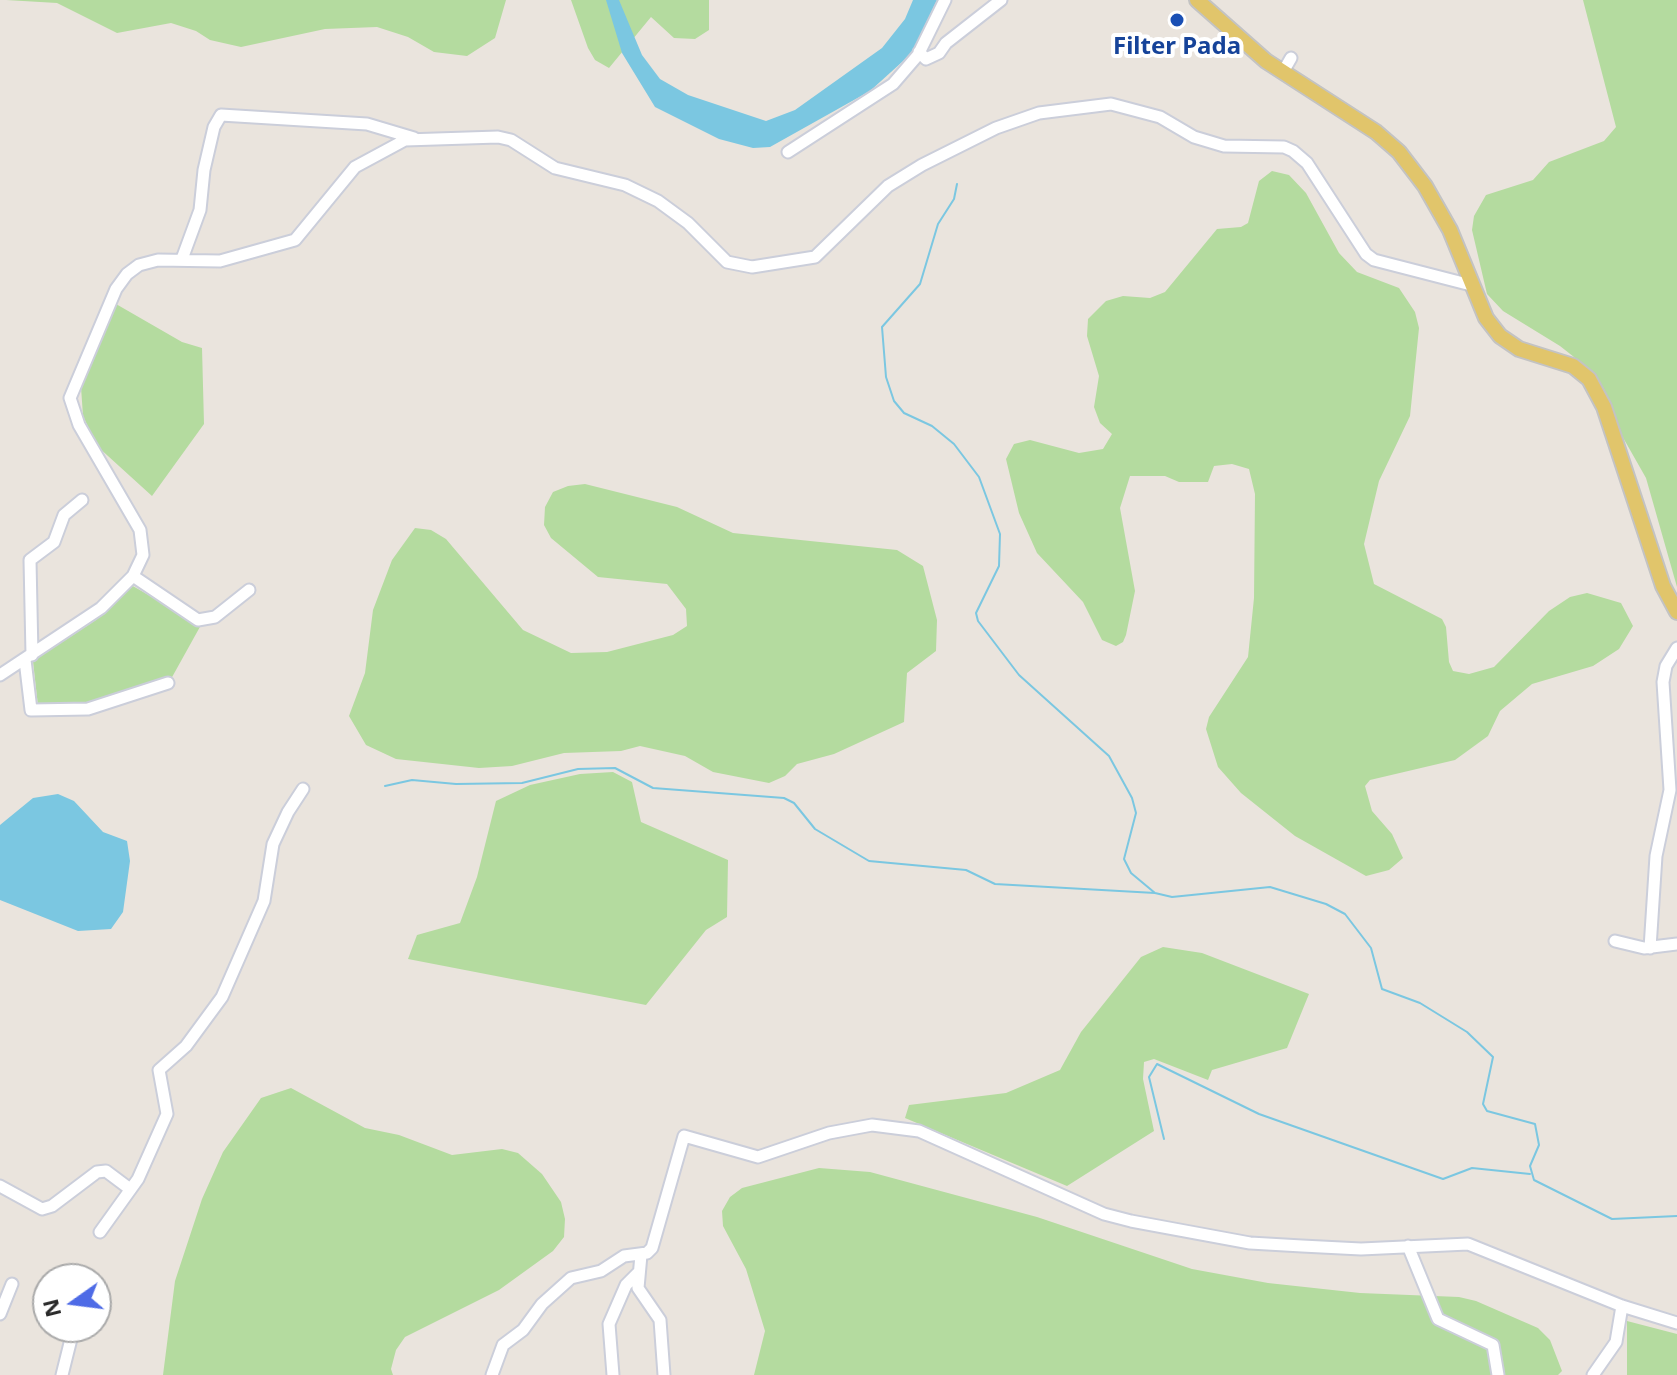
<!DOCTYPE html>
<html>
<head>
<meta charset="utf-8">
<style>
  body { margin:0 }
  #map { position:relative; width:1677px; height:1375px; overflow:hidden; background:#eae4dd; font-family:"Noto Sans",sans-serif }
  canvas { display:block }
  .north { position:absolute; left:32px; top:1263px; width:80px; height:80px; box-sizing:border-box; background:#fff; border:2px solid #aaa; border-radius:50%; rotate:256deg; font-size:22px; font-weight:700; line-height:32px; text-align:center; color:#2a2a2a }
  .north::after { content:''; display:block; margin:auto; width:28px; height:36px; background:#4e6be6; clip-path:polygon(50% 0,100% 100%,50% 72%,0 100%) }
</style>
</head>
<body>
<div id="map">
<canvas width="1677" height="1375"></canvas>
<div class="north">N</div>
</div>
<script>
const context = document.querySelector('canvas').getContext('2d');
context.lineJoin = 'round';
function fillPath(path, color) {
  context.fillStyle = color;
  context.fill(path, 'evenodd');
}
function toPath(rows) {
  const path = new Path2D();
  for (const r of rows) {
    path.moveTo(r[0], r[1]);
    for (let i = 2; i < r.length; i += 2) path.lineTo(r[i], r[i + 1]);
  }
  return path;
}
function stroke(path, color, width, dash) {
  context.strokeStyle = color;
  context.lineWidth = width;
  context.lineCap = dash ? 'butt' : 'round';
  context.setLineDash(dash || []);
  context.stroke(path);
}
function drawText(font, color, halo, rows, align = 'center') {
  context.font = font + ' "Noto Sans",sans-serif';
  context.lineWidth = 8;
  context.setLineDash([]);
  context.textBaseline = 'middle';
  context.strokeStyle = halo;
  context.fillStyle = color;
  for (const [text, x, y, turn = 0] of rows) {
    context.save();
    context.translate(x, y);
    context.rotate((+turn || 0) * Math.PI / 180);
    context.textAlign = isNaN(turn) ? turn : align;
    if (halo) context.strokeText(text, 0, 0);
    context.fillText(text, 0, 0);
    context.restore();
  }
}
fillPath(toPath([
  [6,0,506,0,495,38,467,56,434,52,408,37,377,27,325,29,241,47,210,40,196,31,171,23,117,33,57,3],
  [571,0,709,0,709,30,695,39,674,38,651,17,609,68,595,60,588,48],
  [1583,0,1677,0,1677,587,1646,478,1617,427,1593,372,1560,346,1503,311,1487,294,1472,230,1474,216,1486,195,1533,180,1549,162,1604,141,1616,127],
  [1272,171,1289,175,1306,193,1339,253,1357,272,1399,288,1415,312,1419,328,1410,416,1379,481,1364,544,1374,584,1442,619,1446,627,1449,662,1453,671,1469,674,1494,667,1549,611,1570,597,1587,593,1621,603,1633,626,1619,649,1593,666,1532,684,1500,711,1488,736,1455,760,1370,780,1365,786,1372,811,1392,834,1403,858,1389,870,1366,876,1295,836,1241,793,1218,767,1206,729,1209,717,1248,657,1254,598,1255,494,1249,469,1232,464,1214,466,1208,482,1179,482,1165,476,1130,476,1120,508,1135,591,1126,635,1123,642,1116,646,1102,640,1083,602,1037,553,1019,513,1006,459,1014,444,1030,440,1079,453,1103,449,1112,434,1100,423,1094,407,1099,376,1087,336,1088,319,1106,301,1123,296,1150,298,1165,292,1217,229,1241,227,1248,223,1259,181],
  [116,304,182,342,202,348,204,424,152,496,97,446,83,416,81,387],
  [585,484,677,507,733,533,897,550,923,566,937,620,936,651,907,673,904,722,834,754,797,764,785,776,769,783,713,772,685,756,640,746,621,751,564,753,512,766,479,768,396,759,366,745,349,716,365,673,373,610,392,560,415,528,431,530,446,539,523,630,571,653,607,652,673,635,687,626,686,609,667,584,598,577,551,538,544,525,545,507,553,492,568,486],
  [131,585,201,625,171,679,94,703,38,706,33,661,96,620],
  [613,772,632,782,641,822,728,860,727,917,706,930,646,1005,408,959,417,935,460,923,477,877,496,801,530,785,580,774],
  [1163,947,1202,953,1309,994,1287,1048,1212,1070,1208,1080,1154,1059,1144,1062,1143,1079,1154,1131,1067,1186,905,1118,909,1105,1006,1093,1060,1070,1081,1032,1141,957],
  [291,1088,365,1128,399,1135,452,1155,502,1149,518,1153,542,1174,561,1202,565,1219,564,1237,553,1251,499,1290,405,1337,396,1350,391,1369,393,1375,163,1375,175,1281,202,1199,223,1152,261,1098],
  [819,1168,870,1172,1037,1217,1192,1269,1268,1283,1360,1293,1459,1297,1476,1301,1538,1328,1550,1340,1562,1371,1558,1375,754,1375,765,1331,746,1269,723,1226,722,1211,730,1197,742,1188],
  [1627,1321,1677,1334,1677,1375,1627,1375]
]), '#b4db9f');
fillPath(toPath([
  [606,0,619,0,642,55,660,79,688,95,766,121,795,110,882,48,905,19,913,0,937,0,912,53,870,91,770,147,753,148,719,139,655,107,622,53],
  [58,794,74,801,103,832,127,841,130,861,123,912,111,929,78,931,0,900,0,825,33,798]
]), '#7bc7e1');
stroke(toPath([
  [957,184,954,199,938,224,920,284,882,327,886,377,894,401,904,413,932,426,954,444,979,477,1000,534,999,566,976,613,978,621,1019,675,1109,756,1132,798,1136,813,1124,859,1131,873,1155,893,1172,897,1270,887,1326,904,1345,914,1371,948,1382,989,1420,1003,1467,1032,1493,1057,1483,1104,1487,1111,1535,1124,1539,1145,1530,1166,1534,1180,1612,1219,1677,1216],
  [385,786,412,780,456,784,522,783,578,769,615,768,653,788,784,798,794,803,815,829,869,861,966,870,995,884,1155,893],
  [1164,1139,1149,1077,1157,1064,1259,1114,1443,1179,1472,1168,1530,1174]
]), '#7bc7e1', 2);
const minor = toPath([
  [919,52,926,59,939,53,946,43,1001,0],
  [1283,72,1291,58],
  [788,152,893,84,918,55,945,0],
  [182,259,200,210,204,170,214,127,221,115,367,124,414,138],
  [133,576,198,620,215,617,249,590],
  [32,655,30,560,54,542,64,515,82,500],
  [25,660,31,710,88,709,168,683],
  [0,675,101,608,133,576,143,555,140,530,79,425,70,398,116,289,127,274,139,265,158,260,220,261,295,240,355,167,405,140,498,137,511,140,555,168,625,185,658,201,688,223,727,262,752,267,815,257,888,186,922,165,996,128,1039,113,1111,104,1160,117,1194,137,1224,146,1284,147,1293,151,1307,163,1366,254,1374,260,1471,285],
  [1615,941,1644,948,1677,944],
  [1650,948,1656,856,1670,790,1663,682,1666,666,1677,648],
  [0,1186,42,1209,52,1206,97,1172,106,1171,130,1189],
  [100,1232,138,1179,167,1114,159,1070,186,1046,222,997,264,901,273,844,288,812,303,789],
  [1408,1246,1438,1319,1493,1345,1498,1375],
  [641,1255,638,1288,660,1320,664,1375],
  [0,1314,12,1284],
  [62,1375,74,1327],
  [492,1375,503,1345,523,1330,542,1304,571,1278,601,1271,624,1256,647,1253,652,1248,684,1136,758,1157,829,1133,872,1125,919,1131,1104,1214,1131,1221,1250,1243,1302,1246,1361,1249,1468,1244,1622,1306,1677,1323],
  [613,1375,609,1324,626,1285,638,1273],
  [1593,1375,1616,1342,1622,1306]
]);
const major = toPath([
  [1197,0,1266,61,1376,132,1399,152,1425,186,1450,230,1486,318,1500,336,1519,349,1573,366,1589,379,1604,407,1663,586,1677,612]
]);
stroke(minor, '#cbceda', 15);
stroke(major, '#c3c3c3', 18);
stroke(minor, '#fff', 11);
stroke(major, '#e1c56b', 14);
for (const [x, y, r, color] of [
  [1177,20,8,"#1a4fb4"]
]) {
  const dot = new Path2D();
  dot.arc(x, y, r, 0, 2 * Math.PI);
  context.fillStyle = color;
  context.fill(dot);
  stroke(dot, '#fff', 3);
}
drawText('bold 24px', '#164399', '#fff', [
  ["Filter Pada",1177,47]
]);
</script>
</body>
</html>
